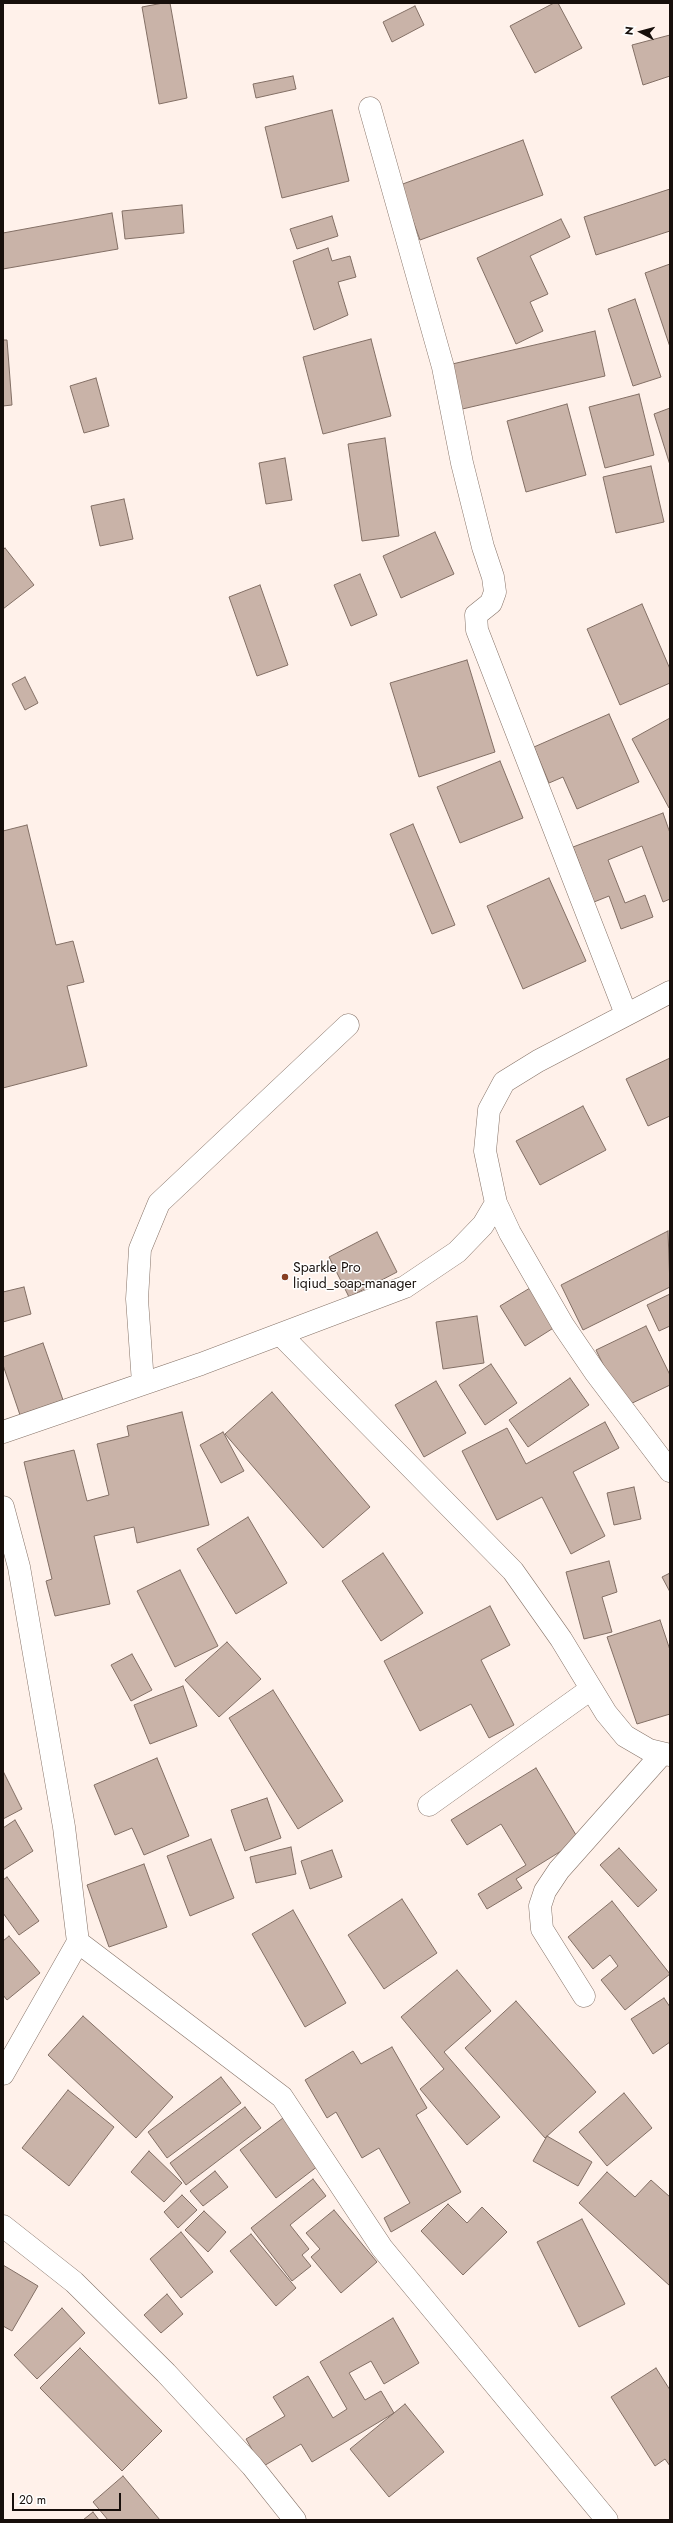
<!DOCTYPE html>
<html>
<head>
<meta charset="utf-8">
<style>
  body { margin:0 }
  #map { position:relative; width:673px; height:2523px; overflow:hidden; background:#fff1ea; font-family:Jost,sans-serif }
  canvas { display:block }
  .frame { position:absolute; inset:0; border:4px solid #170f0b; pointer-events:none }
  .north { position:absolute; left:621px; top:12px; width:40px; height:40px; -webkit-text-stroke:3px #fff; paint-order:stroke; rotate:276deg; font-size:11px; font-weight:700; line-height:16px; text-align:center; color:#170f0b }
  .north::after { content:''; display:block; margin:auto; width:14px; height:18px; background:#170f0b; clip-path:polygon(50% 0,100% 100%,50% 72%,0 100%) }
  .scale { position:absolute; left:12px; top:2493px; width:109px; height:18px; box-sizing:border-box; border:2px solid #170f0b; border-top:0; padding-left:5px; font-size:12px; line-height:14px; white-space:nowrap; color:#170f0b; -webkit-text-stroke:3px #fff; paint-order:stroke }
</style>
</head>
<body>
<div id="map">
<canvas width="673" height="2523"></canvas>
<div class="frame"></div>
<div class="north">N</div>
<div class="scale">20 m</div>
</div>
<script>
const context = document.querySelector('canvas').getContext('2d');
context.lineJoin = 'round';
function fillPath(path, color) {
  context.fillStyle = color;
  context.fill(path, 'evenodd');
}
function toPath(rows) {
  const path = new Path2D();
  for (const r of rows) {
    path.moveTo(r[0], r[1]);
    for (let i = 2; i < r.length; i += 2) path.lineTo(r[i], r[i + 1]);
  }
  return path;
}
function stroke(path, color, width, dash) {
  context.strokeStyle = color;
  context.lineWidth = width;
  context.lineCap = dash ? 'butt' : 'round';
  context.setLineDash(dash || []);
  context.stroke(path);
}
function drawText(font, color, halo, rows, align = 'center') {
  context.font = font + ' Jost,sans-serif';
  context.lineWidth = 3;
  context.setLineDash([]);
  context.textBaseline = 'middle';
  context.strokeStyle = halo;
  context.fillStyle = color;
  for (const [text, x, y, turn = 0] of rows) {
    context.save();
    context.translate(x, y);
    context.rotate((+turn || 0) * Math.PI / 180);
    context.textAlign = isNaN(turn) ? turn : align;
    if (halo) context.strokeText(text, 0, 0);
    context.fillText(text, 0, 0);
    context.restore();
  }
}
const building = toPath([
  [163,3,170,3,187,98,159,104,142,7,163,3],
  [554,3,558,3,582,48,535,73,510,26,554,3],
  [415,6,424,25,392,42,383,22,415,6],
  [670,35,670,76,643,85,632,45,670,35],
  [293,76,296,89,256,98,253,84,293,76],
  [332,110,349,181,282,198,265,127,332,110],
  [523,140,543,195,420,240,400,185,523,140],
  [670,189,670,231,596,255,584,217,670,189],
  [182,205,184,233,125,239,122,211,182,205],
  [112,213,118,249,3,269,3,233,112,213],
  [332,216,338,236,297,249,290,229,332,216],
  [561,219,570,237,530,256,548,294,530,302,543,331,516,344,477,258,561,219],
  [328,248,332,261,350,256,356,277,338,282,348,315,314,330,293,261,328,248],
  [670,264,670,347,645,273,670,264],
  [635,299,661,377,633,386,608,309,635,299],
  [595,331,605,376,458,410,448,365,595,331],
  [371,339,391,416,323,434,303,357,371,339],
  [3,340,7,340,12,405,3,406,3,340],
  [96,378,109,426,84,433,70,386,96,378],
  [639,394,654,455,605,468,589,407,639,394],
  [567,404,586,475,526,492,507,421,567,404],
  [670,408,670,465,654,414,670,408],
  [385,438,399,536,362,541,348,444,385,438],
  [285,458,292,500,266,504,259,463,285,458],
  [651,466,664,522,616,533,603,477,651,466],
  [124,499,133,539,100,546,91,506,124,499],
  [435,532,454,574,401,598,383,556,435,532],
  [5,548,34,585,3,609,3,550,5,548],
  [360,574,377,615,351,626,334,585,360,574],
  [260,585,288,665,257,676,229,597,260,585],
  [642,604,670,669,670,683,620,705,587,629,642,604],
  [467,660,495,752,419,777,390,683,467,660],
  [25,677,38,703,25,710,12,684,25,677],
  [609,714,639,782,577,809,563,777,549,783,534,747,609,714],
  [670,718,670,808,669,808,632,739,670,718],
  [500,761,523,818,460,843,437,787,500,761],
  [663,813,670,833,670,899,663,902,642,846,608,860,625,903,645,895,653,917,621,929,609,896,594,902,573,847,663,813],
  [413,824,455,925,432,934,390,834,413,824],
  [27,825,56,945,73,941,84,982,67,986,87,1066,3,1088,3,831,27,825],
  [549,878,586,961,523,989,487,906,549,878],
  [670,1058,670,1116,648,1126,626,1079,670,1058],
  [583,1106,606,1150,540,1185,516,1141,583,1106],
  [668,1231,670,1287,583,1330,561,1285,668,1231],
  [377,1232,397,1272,349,1297,329,1257,377,1232],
  [24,1287,31,1314,3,1322,3,1292,24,1287],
  [530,1288,555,1327,525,1346,500,1306,530,1288],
  [670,1294,670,1326,659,1331,647,1305,670,1294],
  [477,1316,484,1363,443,1369,436,1322,477,1316],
  [646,1326,670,1375,670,1385,624,1407,596,1350,646,1326],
  [43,1343,63,1400,20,1415,3,1365,3,1357,43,1343],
  [491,1364,517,1403,485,1425,459,1385,491,1364],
  [570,1378,589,1405,528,1447,509,1420,570,1378],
  [436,1381,466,1433,424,1457,395,1405,436,1381],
  [272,1392,370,1507,323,1548,225,1434,272,1392],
  [182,1412,209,1525,137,1543,134,1527,94,1536,110,1604,55,1616,46,1581,52,1579,24,1462,74,1450,87,1501,109,1495,97,1444,129,1436,127,1426,182,1412],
  [605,1422,619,1448,573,1472,605,1536,571,1554,542,1497,497,1520,462,1451,507,1428,526,1464,605,1422],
  [223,1432,244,1471,221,1483,200,1445,223,1432],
  [634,1487,641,1519,614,1525,607,1493,634,1487],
  [248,1517,287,1583,236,1614,197,1549,248,1517],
  [383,1553,423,1613,381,1641,342,1581,383,1553],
  [609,1561,617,1592,602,1597,612,1632,584,1639,566,1572,609,1561],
  [180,1570,218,1646,175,1667,137,1591,180,1570],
  [670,1573,670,1592,662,1577,670,1573],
  [490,1606,510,1645,481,1660,514,1725,489,1738,471,1704,420,1731,384,1661,490,1606],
  [660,1620,670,1650,670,1714,637,1724,607,1637,660,1620],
  [227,1642,261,1679,219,1717,185,1680,227,1642],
  [132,1654,152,1690,131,1701,111,1665,132,1654],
  [183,1686,197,1726,150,1744,134,1705,183,1686],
  [273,1690,343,1801,298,1829,229,1718,273,1690],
  [157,1758,189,1836,144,1855,132,1828,115,1835,94,1785,157,1758],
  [536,1768,579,1840,516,1879,522,1888,487,1909,478,1894,526,1865,501,1824,467,1845,451,1820,536,1768],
  [3,1771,22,1809,3,1819,3,1771],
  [267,1798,281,1838,245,1851,231,1810,267,1798],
  [15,1820,33,1851,3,1870,3,1828,15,1820],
  [211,1839,234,1898,190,1916,167,1856,211,1839],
  [291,1847,296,1874,256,1883,250,1857,291,1847],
  [619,1848,657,1890,638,1907,600,1865,619,1848],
  [332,1850,342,1877,310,1889,301,1861,332,1850],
  [144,1864,167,1927,109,1947,87,1885,144,1864],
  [7,1877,39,1921,19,1935,3,1913,3,1880,7,1877],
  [402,1899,437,1953,384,1989,348,1935,402,1899],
  [612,1901,670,1974,625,2010,601,1980,618,1966,610,1955,593,1969,568,1937,612,1901],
  [293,1910,346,2003,305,2027,252,1934,293,1910],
  [9,1936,40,1973,7,2000,3,1995,3,1941,9,1936],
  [457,1970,491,2011,444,2052,500,2117,467,2145,420,2089,444,2069,401,2017,457,1970],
  [664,1998,670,2007,670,2042,653,2054,631,2019,664,1998],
  [516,2001,596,2092,545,2138,465,2048,516,2001],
  [83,2016,173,2097,136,2138,48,2055,83,2016],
  [392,2047,427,2108,416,2115,461,2192,391,2232,384,2218,410,2203,379,2148,362,2158,336,2112,327,2118,305,2080,353,2051,361,2064,392,2047],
  [221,2077,241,2103,167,2158,148,2132,221,2077],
  [68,2090,114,2127,69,2186,22,2148,68,2090],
  [624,2093,652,2128,607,2166,579,2132,624,2093],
  [245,2107,261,2128,186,2185,170,2163,245,2107],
  [283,2118,318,2166,276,2198,240,2150,283,2118],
  [547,2136,592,2162,578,2186,533,2161,547,2136],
  [149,2151,182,2183,164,2202,131,2172,149,2151],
  [215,2171,228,2187,203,2206,190,2191,215,2171],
  [607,2172,635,2197,651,2180,670,2197,670,2286,579,2203,607,2172],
  [313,2179,326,2196,290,2225,309,2249,302,2255,311,2266,292,2281,251,2228,313,2179],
  [182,2195,197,2210,178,2228,164,2212,182,2195],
  [448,2204,467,2223,482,2207,507,2232,463,2275,421,2231,448,2204],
  [334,2210,377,2262,341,2293,311,2257,320,2249,306,2233,334,2210],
  [204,2211,226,2232,208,2252,185,2230,204,2211],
  [582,2219,625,2304,579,2327,537,2242,582,2219],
  [181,2232,213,2272,181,2298,150,2259,181,2232],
  [251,2234,296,2288,276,2306,230,2251,251,2234],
  [3,2265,38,2286,12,2331,3,2326,3,2265],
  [167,2294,183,2314,161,2333,144,2315,167,2294],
  [62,2308,85,2333,37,2379,14,2355,62,2308],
  [393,2318,419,2363,384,2384,371,2361,349,2373,365,2400,381,2391,394,2413,312,2462,301,2444,262,2467,246,2439,285,2416,273,2397,308,2376,333,2418,347,2409,320,2362,393,2318],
  [80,2348,162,2431,122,2471,40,2388,80,2348],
  [656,2368,670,2390,670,2466,665,2459,655,2466,611,2397,656,2368],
  [405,2404,444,2452,389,2497,350,2449,405,2404],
  [123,2476,160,2520,108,2520,93,2502,123,2476],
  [93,2512,99,2520,83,2520,93,2512]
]);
fillPath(building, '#c9b3a8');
stroke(building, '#836f65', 1);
const minor = toPath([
  [370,108,443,367,462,463,483,547,493,577,495,592,491,603,476,615,477,630,626,1014],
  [496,1203,510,1233,563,1325,595,1372,670,1471],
  [281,1335,513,1571,561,1639,606,1713,625,1736,649,1750,670,1755],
  [143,1383,137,1299,140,1249,159,1203,348,1025],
  [3,1432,201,1364,405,1287,457,1252,483,1225,496,1203,485,1151,489,1110,504,1082,538,1061,670,992],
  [3,1507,19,1567,64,1827,78,1942,3,2074],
  [429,1805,591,1689],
  [78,1942,282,2097,382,2248,607,2520],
  [584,1996,542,1929,540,1906,545,1891,559,1870,662,1754],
  [3,2226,74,2282,166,2373,252,2466,295,2520]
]);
stroke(minor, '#867368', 23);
stroke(minor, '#fff', 22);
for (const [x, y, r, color] of [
  [285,1277,4,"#873e22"]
]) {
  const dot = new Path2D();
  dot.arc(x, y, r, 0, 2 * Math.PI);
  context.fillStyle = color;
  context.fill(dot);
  stroke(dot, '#fff', 1.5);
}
drawText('14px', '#170f0b', '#fff', [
  ["Sparkle Pro",293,1269],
  ["liqiud_soap-manager",293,1285]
], 'left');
</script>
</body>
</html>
